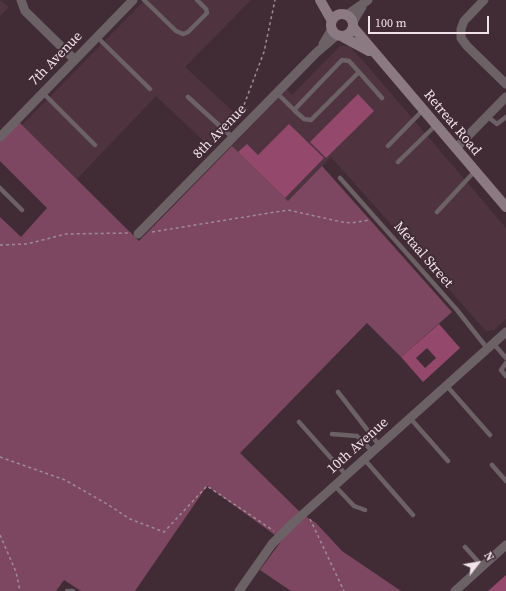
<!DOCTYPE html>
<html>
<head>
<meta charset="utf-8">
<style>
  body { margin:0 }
  #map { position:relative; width:506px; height:591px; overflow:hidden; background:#412c35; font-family:"Source Serif 4",serif }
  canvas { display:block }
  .north { position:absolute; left:458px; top:543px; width:40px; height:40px; -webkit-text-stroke:3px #412c35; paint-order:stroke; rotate:59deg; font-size:11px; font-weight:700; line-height:16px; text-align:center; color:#f0e2e8 }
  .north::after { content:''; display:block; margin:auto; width:14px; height:18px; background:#f0e2e8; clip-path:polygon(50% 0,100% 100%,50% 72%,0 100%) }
  .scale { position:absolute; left:368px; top:16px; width:121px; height:18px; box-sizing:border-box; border:2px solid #f0e2e8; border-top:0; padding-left:5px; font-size:12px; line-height:14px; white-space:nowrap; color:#f0e2e8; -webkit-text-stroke:3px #412c35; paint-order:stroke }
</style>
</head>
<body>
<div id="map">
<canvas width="506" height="591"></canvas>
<div class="north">N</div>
<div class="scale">100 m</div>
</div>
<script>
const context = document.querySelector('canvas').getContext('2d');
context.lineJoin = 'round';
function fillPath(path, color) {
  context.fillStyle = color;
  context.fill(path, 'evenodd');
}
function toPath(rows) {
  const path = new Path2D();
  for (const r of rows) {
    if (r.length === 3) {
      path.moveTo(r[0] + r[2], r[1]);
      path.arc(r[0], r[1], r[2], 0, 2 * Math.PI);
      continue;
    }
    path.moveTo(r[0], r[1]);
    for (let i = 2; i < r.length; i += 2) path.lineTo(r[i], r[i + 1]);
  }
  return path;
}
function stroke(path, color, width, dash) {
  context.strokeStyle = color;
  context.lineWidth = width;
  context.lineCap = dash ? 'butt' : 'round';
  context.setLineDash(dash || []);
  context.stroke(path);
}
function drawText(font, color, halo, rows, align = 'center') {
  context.font = font + ' "Source Serif 4",serif';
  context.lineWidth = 4;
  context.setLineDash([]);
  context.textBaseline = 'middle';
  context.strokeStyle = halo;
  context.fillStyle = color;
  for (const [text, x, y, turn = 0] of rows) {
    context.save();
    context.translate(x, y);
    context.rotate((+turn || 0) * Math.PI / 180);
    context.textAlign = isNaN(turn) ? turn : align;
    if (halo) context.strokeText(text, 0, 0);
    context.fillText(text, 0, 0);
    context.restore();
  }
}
fillPath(toPath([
  [0,0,9,7,0,16],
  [145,0,251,0,185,67,238,116,209,146,156,96,77,179,22,125],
  [340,46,349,46,365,63,506,228,506,319,494,330,486,331,331,157,288,201,232,146,287,89,292,95]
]), '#4f343f');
fillPath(toPath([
  [19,122,139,241,232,146,288,201,322,166,452,312,401,357,367,323,240,453,302,514,316,523,342,551,401,591,291,591,260,570,282,540,207,486,135,591,81,591,64,580,56,591,0,591,0,217,21,237,47,208,0,161,0,141]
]), '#7e4761');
fillPath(toPath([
  [358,94,374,111,326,158,310,142],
  [289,124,324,158,285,198,238,152,247,144,258,155],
  [439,324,460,348,423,382,401,357],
  [427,348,436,358,425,368,416,358],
  [506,575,506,591,488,591]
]), '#93486c');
stroke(toPath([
  [247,110,244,105,264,52,275,0],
  [152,232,288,210,342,222,351,223,369,220],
  [0,245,27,244,66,234,131,233],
  [0,457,65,480,107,504,130,519,164,532,207,486,274,531],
  [310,519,344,591],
  [0,535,16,572,20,591]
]), '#9e8c94', 1.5, [3, 3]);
stroke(toPath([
  [144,0,176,31,183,34,188,32,207,13,206,9,197,0],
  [97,37,150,89],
  [359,72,382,98],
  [43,93,95,145],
  [277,93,294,110,304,119,311,120,359,72,349,61,342,60,294,110],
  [188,97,233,138],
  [487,116,497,124,506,117],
  [388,146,423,110],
  [398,162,436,125],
  [340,178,457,310,487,348],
  [0,188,22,210],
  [437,212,475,171],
  [493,343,506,358],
  [506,363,501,370,506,376],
  [446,385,490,435],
  [338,392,379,445],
  [410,418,448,461],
  [299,422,346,475],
  [332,434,357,436,372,451],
  [364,459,413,515],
  [492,465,506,481],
  [334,485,354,506,365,510],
  [465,547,482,566],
  [67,591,73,591]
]), '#6c6165', 4.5);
stroke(toPath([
  [21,0,25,11,75,60],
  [484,0,464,21,461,29,461,38,467,46,506,84],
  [347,15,368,0],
  [353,22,362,7],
  [323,44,332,29],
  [0,137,133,0],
  [456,148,506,97],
  [138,234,316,53,337,35],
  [239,591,272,544,293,523,506,332],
  [455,591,506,545]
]), '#6c6165', 9);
stroke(toPath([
  [320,0,332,21],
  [342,25,11],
  [353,27,506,207],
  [343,37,369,51]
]), '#8b7a81', 10);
drawText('14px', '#f0e2e8', '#412c35', [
  ["7th Avenue",56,59,-46],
  ["Retreat Road",452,123,50],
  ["8th Avenue",220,132,-46],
  ["Metaal Street",423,255,49],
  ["10th Avenue",358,446,-42]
]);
</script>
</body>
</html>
